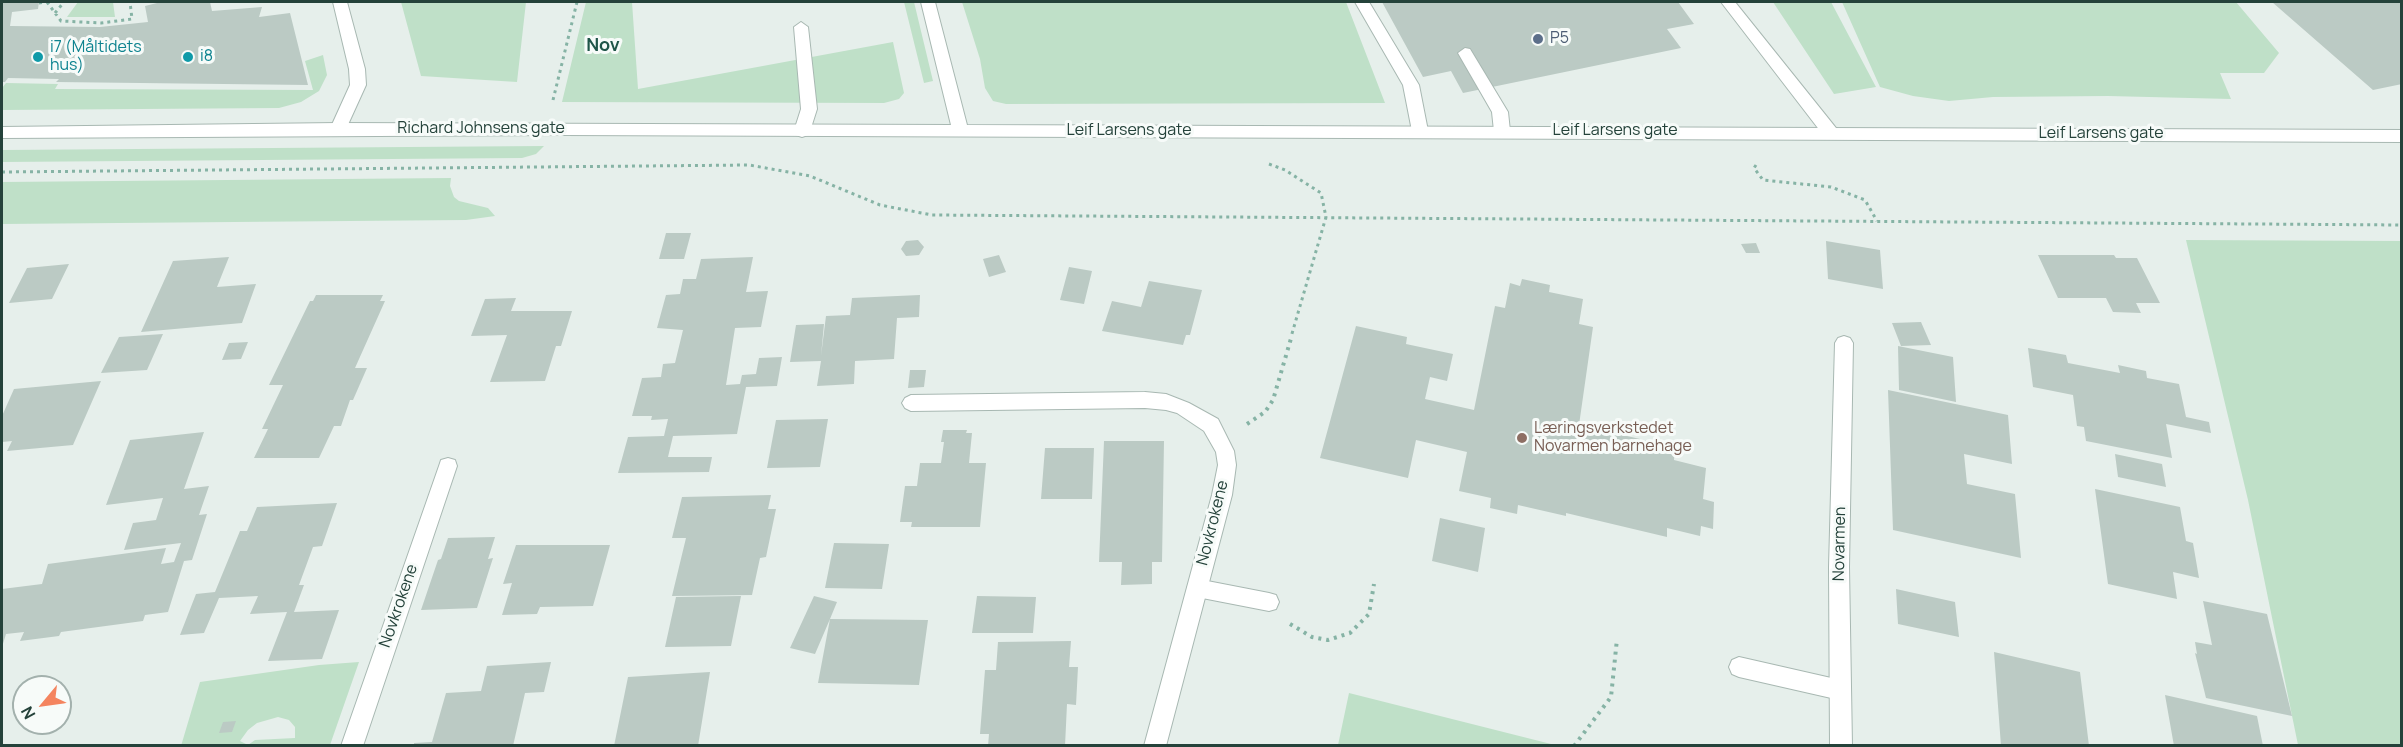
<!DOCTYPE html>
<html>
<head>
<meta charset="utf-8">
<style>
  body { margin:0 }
  #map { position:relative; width:2403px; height:747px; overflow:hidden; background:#e6efeb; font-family:Manrope,sans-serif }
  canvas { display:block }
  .frame { position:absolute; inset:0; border:3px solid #24423a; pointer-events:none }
  .north { position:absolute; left:12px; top:675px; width:60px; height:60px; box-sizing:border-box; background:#f7fbf9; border:2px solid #a3b1ad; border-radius:50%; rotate:241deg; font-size:16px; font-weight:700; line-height:24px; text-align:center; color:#24423a }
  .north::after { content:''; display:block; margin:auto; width:21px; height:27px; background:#f4845f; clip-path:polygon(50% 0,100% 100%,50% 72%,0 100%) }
</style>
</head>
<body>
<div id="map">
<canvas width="2403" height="747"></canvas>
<div class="frame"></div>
<div class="north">N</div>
</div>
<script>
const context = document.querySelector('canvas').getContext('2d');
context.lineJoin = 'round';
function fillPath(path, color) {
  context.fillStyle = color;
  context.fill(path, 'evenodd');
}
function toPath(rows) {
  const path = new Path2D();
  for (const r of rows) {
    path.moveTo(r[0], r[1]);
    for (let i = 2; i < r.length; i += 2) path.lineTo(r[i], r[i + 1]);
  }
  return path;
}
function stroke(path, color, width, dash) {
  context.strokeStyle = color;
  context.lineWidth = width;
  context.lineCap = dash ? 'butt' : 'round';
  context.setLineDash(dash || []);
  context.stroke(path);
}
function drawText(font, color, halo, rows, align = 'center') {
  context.font = font + ' Manrope,sans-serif';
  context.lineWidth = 6;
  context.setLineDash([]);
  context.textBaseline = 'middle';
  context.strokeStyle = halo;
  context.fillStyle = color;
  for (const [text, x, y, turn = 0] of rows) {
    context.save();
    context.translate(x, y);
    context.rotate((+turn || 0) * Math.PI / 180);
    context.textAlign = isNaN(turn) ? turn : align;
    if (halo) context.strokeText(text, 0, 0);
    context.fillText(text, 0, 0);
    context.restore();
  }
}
fillPath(toPath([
  [78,2,113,2,115,17,67,17],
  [401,2,526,2,517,82,421,76],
  [586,2,632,2,638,89,893,42,904,93,899,99,884,103,562,102],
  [904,2,914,2,933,81,924,83],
  [962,2,1346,2,1385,103,1006,104,993,101,985,88,980,59],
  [1773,2,1831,2,1876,87,1834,94],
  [1842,2,2236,2,2279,53,2264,73,2220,73,2231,99,2108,96,1993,97,1949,101,1913,96,1880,87],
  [323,55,327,75,319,91,301,102,279,108,2,110,2,88,6,83,58,84,55,89,313,90,305,61],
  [544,146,536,154,522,158,2,162,2,150],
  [451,178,450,186,454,197,459,201,488,208,495,216,466,220,2,224,2,182],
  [2186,240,2401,241,2401,745,2298,745,2248,500],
  [359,662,330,745,181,746,200,682,319,665],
  [278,717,289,720,295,727,295,738,255,740,248,745,240,741,248,730,257,723],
  [1349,693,1555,745,1338,745]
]), '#bfe0c8');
fillPath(toPath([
  [2,2,39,2,38,9,12,12,10,26,100,27,148,22,145,6,161,2,210,2,212,11,262,7,259,17,290,13,308,85,56,82,59,79,8,78,5,82,2,82],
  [1382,2,1678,2,1694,24,1667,29,1681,48,1463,93,1451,71,1423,77],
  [2272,2,2402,2,2402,84,2373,90],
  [666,233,691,233,684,259,659,259],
  [918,240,924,247,919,255,906,256,901,249,906,241],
  [1826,241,1880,250,1883,289,1828,279],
  [1756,243,1760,253,1746,253,1741,244],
  [999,255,1006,272,989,277,983,259],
  [2038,255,2114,255,2116,258,2137,258,2160,303,2136,303,2141,313,2113,312,2106,298,2058,298],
  [229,257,217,287,256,284,242,323,141,332,173,261],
  [753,257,746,292,768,291,761,327,735,328,726,385,740,384,742,375,756,374,759,358,782,357,777,386,746,387,737,434,673,436,668,457,712,457,709,472,618,473,628,437,664,436,668,419,651,420,652,416,632,416,642,378,661,377,663,364,675,363,683,330,657,328,666,295,680,294,683,279,696,279,701,259],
  [69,264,52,299,9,303,27,268],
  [1069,267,1092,271,1084,304,1060,300],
  [1522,279,1550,285,1549,292,1583,299,1579,324,1593,327,1579,425,1675,447,1674,460,1706,468,1703,499,1714,502,1713,529,1701,526,1700,536,1667,528,1667,537,1566,513,1566,516,1518,505,1517,514,1490,508,1491,498,1459,491,1467,452,1416,440,1408,478,1320,458,1356,326,1407,337,1406,344,1453,354,1447,381,1430,377,1425,399,1474,410,1495,306,1505,308,1510,283,1520,286],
  [1149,281,1202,290,1190,335,1186,335,1183,345,1102,331,1112,301,1141,307],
  [316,295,383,295,380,301,385,301,355,368,367,368,353,400,350,400,341,426,334,426,319,458,254,458,268,429,262,429,283,385,269,385,310,301,313,301],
  [920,295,919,317,897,318,894,359,855,361,854,384,817,386,821,361,790,362,796,325,824,324,821,356,826,316,850,315,852,298],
  [516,298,511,311,572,311,561,346,556,346,545,381,490,382,507,335,471,336,485,299],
  [1921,322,1931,345,1901,346,1892,323],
  [163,334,147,370,101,373,119,337],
  [248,342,241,359,222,360,229,343],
  [1898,346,1953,357,1956,402,1899,390],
  [2028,348,2066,355,2068,363,2120,373,2118,365,2146,371,2147,378,2179,384,2186,417,2209,422,2211,433,2166,424,2172,458,2086,441,2084,427,2077,426,2073,395,2033,387],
  [910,370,926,370,924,387,908,388],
  [101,381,73,445,7,451,12,441,2,442,2,416,14,389],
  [1888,390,2008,415,2012,464,1964,454,1967,484,2015,494,2021,558,1893,530],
  [828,419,820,467,767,468,776,420],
  [943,430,967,430,966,433,972,433,969,463,986,463,980,527,911,527,912,522,900,522,905,486,917,486,920,463,941,463,944,442,941,442],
  [204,432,184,489,209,486,199,515,207,514,192,560,184,561,168,612,145,615,143,621,61,632,59,636,20,641,24,632,6,634,2,647,2,589,42,584,48,564,166,548,161,564,174,562,181,543,124,550,133,523,156,520,163,498,106,505,130,440],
  [1104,441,1164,441,1162,562,1152,562,1152,584,1121,585,1122,562,1099,562],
  [1045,448,1094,448,1092,499,1041,499],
  [2115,454,2162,464,2166,487,2118,477],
  [2095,489,2180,507,2186,541,2193,543,2199,578,2173,572,2177,599,2108,584],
  [771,495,768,509,776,509,766,557,760,558,752,595,672,596,686,538,672,538,682,497],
  [337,503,322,546,313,547,299,585,304,585,294,612,339,610,322,659,268,661,287,612,250,614,258,596,219,598,204,633,180,635,196,594,215,592,240,531,247,531,257,507],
  [1440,518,1485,528,1478,572,1432,561],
  [495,537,488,559,493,558,477,608,421,610,438,560,441,559,448,538],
  [834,543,889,544,882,589,825,588],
  [516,545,610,545,593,606,540,607,537,614,502,615,512,583,503,584],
  [1896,589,1955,602,1959,637,1898,624],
  [741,596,731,646,665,647,676,597],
  [814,596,837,602,830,619,928,620,919,685,818,683,830,619,815,654,790,648],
  [977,596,1036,597,1033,633,972,633],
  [2203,601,2267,614,2292,716,2206,698,2195,653,2197,654,2195,642,2212,645],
  [1071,641,1069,667,1078,667,1076,705,1067,704,1065,746,988,746,989,734,980,734,985,670,996,670,998,642],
  [1994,652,2080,672,2089,746,2001,746],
  [551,662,544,692,525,693,513,746,414,746,414,743,432,742,446,693,481,691,487,666],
  [710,672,698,746,614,746,628,677],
  [2165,695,2257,716,2263,746,2174,746],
  [236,721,232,732,219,733,223,722]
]), '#bbcac4');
const lane = toPath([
  [333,2,347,2,365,69,366,85,346,129,344,133,338,135,332,133,330,129,350,85,349,69,333,2],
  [1355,2,1369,2,1419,85,1428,131,1426,135,1414,135,1412,131,1403,85,1355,2],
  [1721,2,1735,2,1836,128,1838,132,1836,136,1824,136,1721,2],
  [801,22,808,27,817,109,810,131,808,135,802,137,796,135,794,131,801,109,794,27,801,22],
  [1465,48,1470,49,1508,112,1510,131,1508,135,1496,135,1494,131,1492,112,1458,53,1465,48],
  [1197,579,1269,593,1276,595,1279,602,1276,609,1269,611,1197,597,1190,594,1187,588,1190,582,1197,579],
  [1739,657,1840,680,1847,683,1851,690,1847,697,1840,700,1739,677,1732,674,1729,667,1732,660,1739,657]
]);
const street = toPath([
  [921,2,935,2,967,125,2402,130,2402,142,564,135,2,138,2,127,338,123,951,125,921,2],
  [1844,336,1850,338,1853,343,1849,567,1852,746,1830,746,1829,567,1835,343,1838,338,1844,336],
  [1145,392,1166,394,1189,403,1218,419,1234,451,1236,465,1232,495,1166,746,1144,746,1212,495,1218,465,1216,452,1204,431,1177,413,1166,410,1145,408,911,411,905,408,902,403,905,398,911,395,1145,392],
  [448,458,455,460,457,466,363,746,341,746,439,466,441,460,448,458]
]);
stroke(lane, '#a8b8b2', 2);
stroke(street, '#a8b8b2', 2);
stroke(toPath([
  [47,2,61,21,101,23,132,19,130,2],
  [39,3,47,2],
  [55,13,64,2],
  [553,100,577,2],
  [1269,164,1285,170,1321,193,1326,217,1291,337],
  [1756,165,1754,168,1763,180,1831,187,1865,200,1877,221],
  [2,172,749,165,810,176,880,205,932,215,2402,225]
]), '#86b3a5', 3, [3, 4]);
stroke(toPath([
  [1247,424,1265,412,1273,400,1292,335],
  [1290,624,1312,637,1328,640,1350,633,1369,614,1374,584],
  [1574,746,1611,697,1617,639]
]), '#86b3a5', 4, [3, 5]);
fillPath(lane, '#fff');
fillPath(street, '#fff');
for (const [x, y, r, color] of [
  [1538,39,6,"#5c6f8a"],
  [38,57,6,"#0f9aa8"],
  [188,57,6,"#0f9aa8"],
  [1522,438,6,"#8d6e63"]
]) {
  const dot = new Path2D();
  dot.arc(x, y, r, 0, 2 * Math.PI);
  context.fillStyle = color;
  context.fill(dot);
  stroke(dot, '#f7fbf9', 2);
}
drawText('16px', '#4e5e75', '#f7fbf9', [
  ["P5",1550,39]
], 'left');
drawText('16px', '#0d838f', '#f7fbf9', [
  ["i7 (Måltidets",50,48],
  ["hus)",50,66],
  ["i8",200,57]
], 'left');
drawText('16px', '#24423a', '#f7fbf9', [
  ["Richard Johnsens gate",481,129],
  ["Leif Larsens gate",1129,131],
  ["Leif Larsens gate",1615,131],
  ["Leif Larsens gate",2101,134],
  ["Novkrokene",1213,523,-76],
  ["Novarmen",1840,544,-89],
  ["Novkrokene",399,606,-71]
]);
drawText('16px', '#785e54', '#f7fbf9', [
  ["Læringsverkstedet",1534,429],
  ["Novarmen barnehage",1534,447]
], 'left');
drawText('bold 18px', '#1f5548', '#f7fbf9', [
  ["Nov",603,46]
]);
</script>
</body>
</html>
